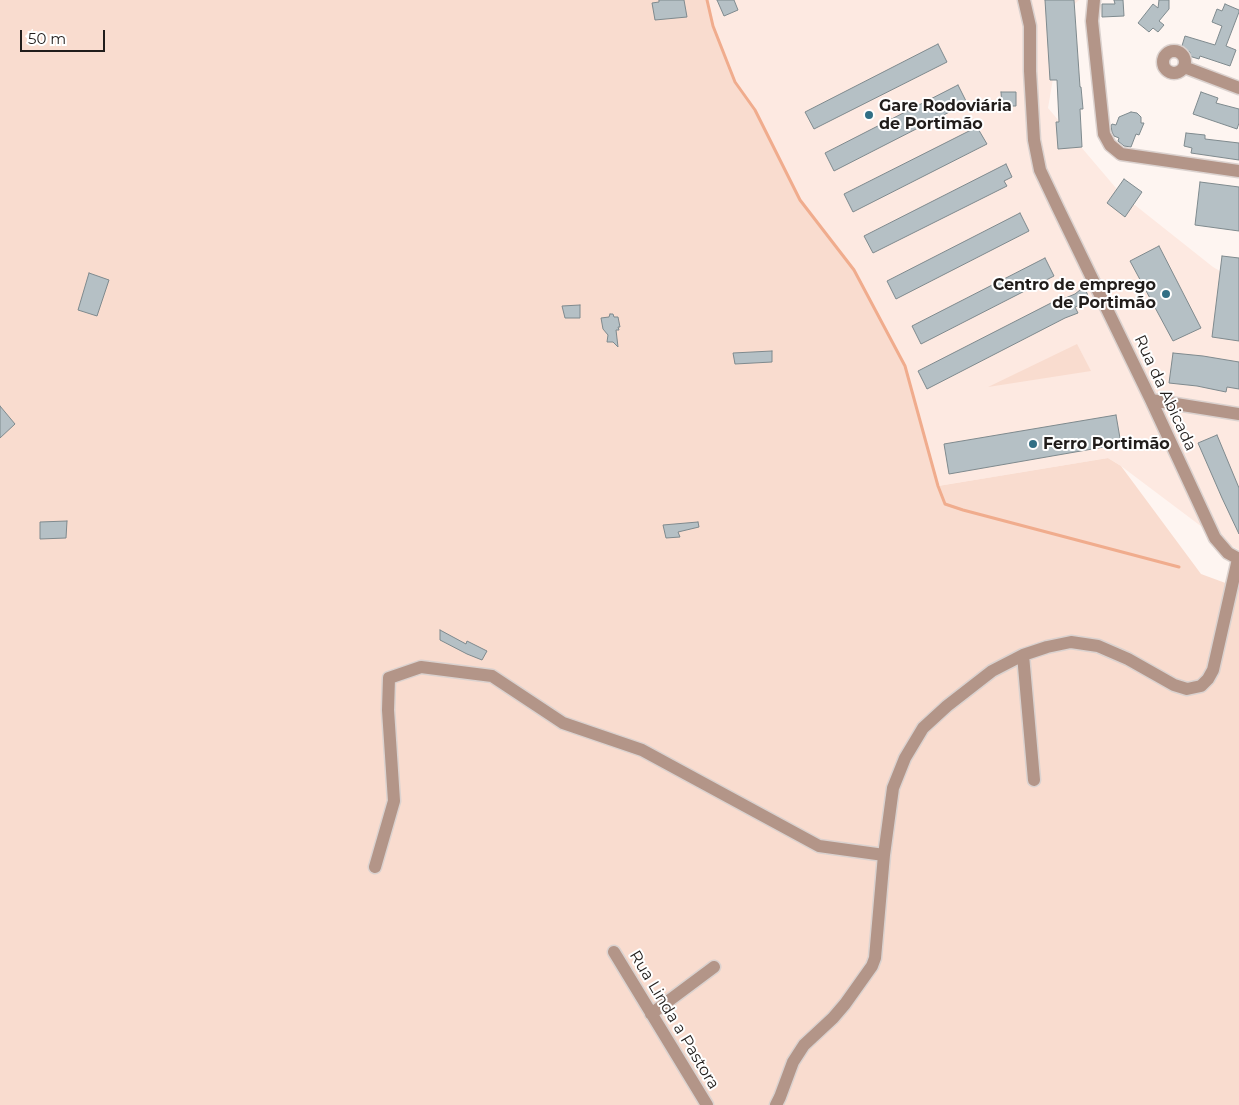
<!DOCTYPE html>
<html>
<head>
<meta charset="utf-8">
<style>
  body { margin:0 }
  #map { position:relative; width:1239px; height:1105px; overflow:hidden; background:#fef5f1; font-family:Montserrat,sans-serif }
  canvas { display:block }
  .scale { position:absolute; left:20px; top:30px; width:85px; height:22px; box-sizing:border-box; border:2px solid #211d1b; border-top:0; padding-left:6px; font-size:15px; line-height:18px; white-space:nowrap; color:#211d1b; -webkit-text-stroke:4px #fff; paint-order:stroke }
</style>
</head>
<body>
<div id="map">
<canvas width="1239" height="1105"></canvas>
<div class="scale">50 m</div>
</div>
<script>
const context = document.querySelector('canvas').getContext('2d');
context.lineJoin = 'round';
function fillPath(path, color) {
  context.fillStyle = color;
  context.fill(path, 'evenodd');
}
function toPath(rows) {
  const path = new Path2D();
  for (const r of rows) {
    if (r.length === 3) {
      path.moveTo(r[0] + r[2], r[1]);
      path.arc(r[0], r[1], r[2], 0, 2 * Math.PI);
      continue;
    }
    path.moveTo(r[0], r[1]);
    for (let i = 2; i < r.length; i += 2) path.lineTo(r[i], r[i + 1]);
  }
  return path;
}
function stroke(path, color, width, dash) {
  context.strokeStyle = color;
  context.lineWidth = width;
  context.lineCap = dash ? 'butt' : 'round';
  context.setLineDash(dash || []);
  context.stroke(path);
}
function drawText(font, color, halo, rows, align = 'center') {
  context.font = font + ' Montserrat,sans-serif';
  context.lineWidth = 4;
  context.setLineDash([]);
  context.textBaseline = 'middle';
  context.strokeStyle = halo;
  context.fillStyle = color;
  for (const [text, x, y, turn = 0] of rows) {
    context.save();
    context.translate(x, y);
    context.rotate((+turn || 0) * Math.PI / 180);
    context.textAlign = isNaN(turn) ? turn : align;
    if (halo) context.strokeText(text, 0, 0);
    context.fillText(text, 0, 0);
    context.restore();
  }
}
fillPath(toPath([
  [707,0,1079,0,1064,14,1048,108,1121,194,1213,267,1239,282,1239,550,1214,536,1121,466,1108,458,938,486,905,366,854,270,800,200,755,110,735,82,713,26]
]), '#fde9e1');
fillPath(toPath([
  [0,0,707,0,713,26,735,82,755,110,800,200,854,270,905,366,938,486,1108,458,1121,466,1201,574,1239,588,1239,1105,0,1105],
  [1077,344,1091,371,988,387]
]), '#f9dccf');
stroke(toPath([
  [707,0,713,26,735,82,755,110,800,200,854,270,905,366,938,486,945,504,963,510,1179,567]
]), '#f0ac8d', 3);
const building = toPath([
  [659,0,684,0,687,17,655,20,652,3,659,2,659,0],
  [717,0,734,0,738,10,724,16,717,0],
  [1045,0,1074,0,1080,87,1081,87,1083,109,1080,109,1082,147,1058,149,1056,122,1059,122,1057,80,1050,80,1045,0],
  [1114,0,1123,0,1124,16,1102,17,1102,4,1115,4,1114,0],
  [1159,0,1169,0,1169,9,1159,21,1164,25,1158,32,1153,28,1149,32,1138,23,1153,4,1158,8,1159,0],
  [1225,4,1239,10,1239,12,1226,46,1236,50,1230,66,1200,56,1199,59,1189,56,1190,52,1181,49,1185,36,1215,45,1222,26,1212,22,1217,9,1222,11,1225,4],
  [938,44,947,62,814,129,805,112,938,44],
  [958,85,967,103,834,171,825,153,958,85],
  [1001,92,1016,92,1016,106,1002,106,1001,92],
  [1201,92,1218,98,1216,103,1239,109,1239,123,1237,129,1193,114,1201,92],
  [1131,112,1137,113,1141,117,1141,123,1144,123,1139,135,1136,134,1131,147,1124,146,1118,141,1119,138,1114,136,1112,132,1111,126,1112,124,1116,125,1119,117,1131,112],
  [977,127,987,144,853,212,844,194,977,127],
  [1186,133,1205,135,1205,139,1239,143,1239,160,1191,153,1192,148,1184,146,1186,133],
  [1006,164,1012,177,1004,181,1007,186,873,253,864,236,1006,164],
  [1124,179,1142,192,1125,217,1107,203,1124,179],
  [1200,182,1239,187,1239,231,1195,225,1200,182],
  [1020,213,1029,231,896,299,887,281,1020,213],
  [1159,246,1201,328,1173,341,1130,261,1159,246],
  [1222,256,1239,258,1239,341,1212,337,1222,256],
  [1045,258,1054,276,921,344,912,326,1045,258],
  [89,273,109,280,97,316,78,310,89,273],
  [1080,290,1086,291,1089,298,1085,303,1075,307,1078,313,1065,318,927,389,918,371,1051,303,1051,304,1075,294,1080,290],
  [580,305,580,318,565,318,562,306,580,305],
  [610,314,613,314,614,317,618,317,620,327,618,327,619,330,616,330,618,347,613,342,607,342,608,335,603,329,601,318,609,317,610,314],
  [772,351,772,362,735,364,733,353,772,351],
  [1173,353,1203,356,1239,362,1239,389,1227,387,1226,392,1197,386,1169,383,1173,353],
  [0,406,15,424,0,438,0,406],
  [1116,415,1121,444,949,474,944,444,1116,415],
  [1217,435,1239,488,1239,534,1222,498,1198,443,1217,435],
  [67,521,66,538,40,539,40,522,67,521],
  [698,522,699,527,678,532,680,537,666,538,663,525,698,522],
  [440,630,466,644,467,641,487,651,482,660,467,654,440,640,440,630]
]);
fillPath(building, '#b5c0c5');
stroke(building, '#7f8a8e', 1);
const minor = toPath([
  [1024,0,1030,26,1030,71,1034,140,1040,170,1058,208,1151,400,1215,538,1228,553,1239,559],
  [1094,0,1092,21,1104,134,1110,145,1121,154,1239,171],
  [1174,62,11],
  [1184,67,1239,88],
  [1151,400,1239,414],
  [1023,655,1034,780],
  [375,867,394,801,388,710,389,678,421,667,492,676,563,723,642,750,819,846,884,855],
  [614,952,707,1105],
  [651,1014,714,967],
  [776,1105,780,1097,793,1062,804,1045,833,1018,845,1004,872,966,875,958,884,855,893,788,905,758,923,728,947,706,992,671,1023,655,1047,647,1071,642,1098,646,1128,659,1174,685,1187,689,1201,686,1208,679,1213,670,1238,559]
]);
stroke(minor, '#dbd2cf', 15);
stroke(minor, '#b39588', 12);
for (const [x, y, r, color] of [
  [869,115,5,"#316f85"],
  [1166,294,5,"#316f85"],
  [1033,444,5,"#316f85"]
]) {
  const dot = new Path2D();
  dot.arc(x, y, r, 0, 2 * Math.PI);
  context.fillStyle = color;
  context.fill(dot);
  stroke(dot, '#fff', 2);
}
drawText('bold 16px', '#211d1b', '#fff', [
  ["Gare Rodoviária",879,106],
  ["de Portimão",879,124],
  ["Centro de emprego",1156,285,"right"],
  ["de Portimão",1156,303,"right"],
  ["Ferro Portimão",1043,444]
], 'left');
drawText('16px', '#211d1b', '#fff', [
  ["Rua da Abicada",1165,393,65],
  ["Rua Linda a Pastora",674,1020,59]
]);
</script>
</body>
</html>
